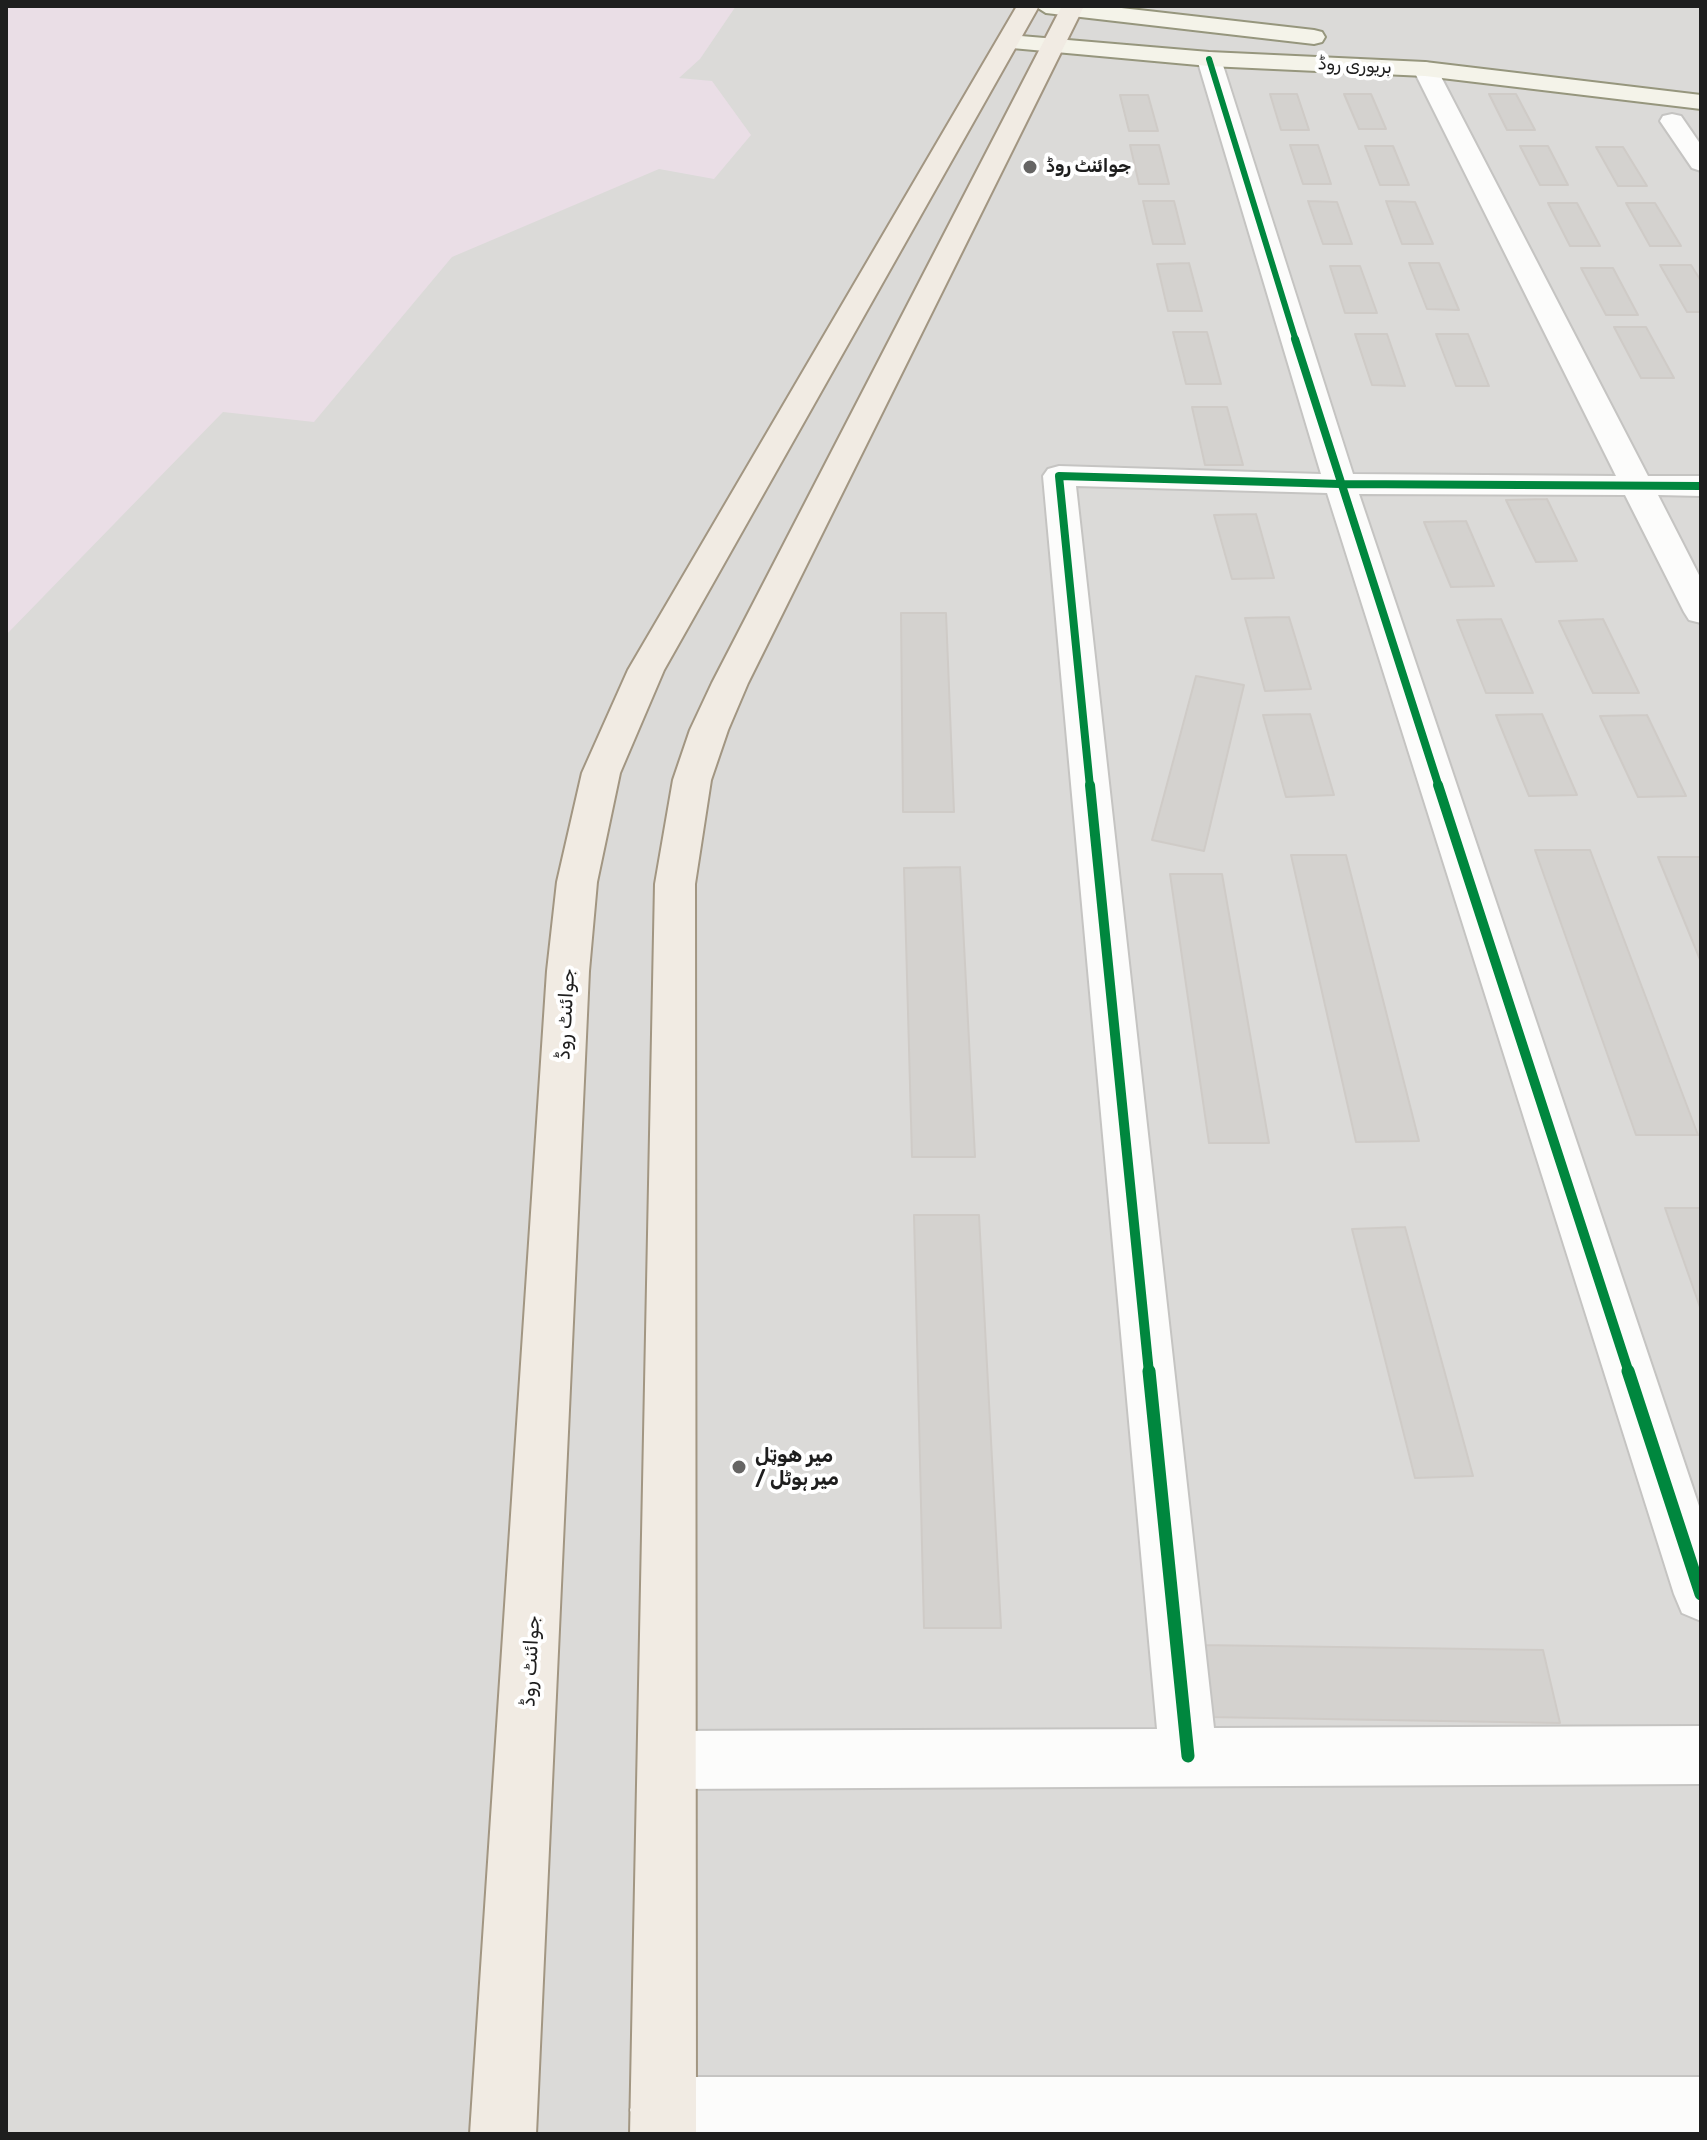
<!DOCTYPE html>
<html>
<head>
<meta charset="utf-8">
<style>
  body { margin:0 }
  #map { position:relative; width:1707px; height:2140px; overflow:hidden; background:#eceae6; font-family:Rubik,sans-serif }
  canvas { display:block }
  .frame { position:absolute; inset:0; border:8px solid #1e1e1e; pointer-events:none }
</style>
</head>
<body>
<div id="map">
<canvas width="1707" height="2140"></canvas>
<div class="frame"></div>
</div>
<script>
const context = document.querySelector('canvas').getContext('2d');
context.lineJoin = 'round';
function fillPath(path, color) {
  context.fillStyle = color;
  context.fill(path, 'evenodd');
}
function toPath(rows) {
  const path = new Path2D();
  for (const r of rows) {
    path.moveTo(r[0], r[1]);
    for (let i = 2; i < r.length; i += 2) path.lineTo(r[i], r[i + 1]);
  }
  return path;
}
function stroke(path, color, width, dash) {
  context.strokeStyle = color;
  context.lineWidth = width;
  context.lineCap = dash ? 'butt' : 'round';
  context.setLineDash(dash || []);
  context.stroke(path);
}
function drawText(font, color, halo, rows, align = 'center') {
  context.font = font + ' Rubik,Vazirmatn,sans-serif';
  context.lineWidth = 8;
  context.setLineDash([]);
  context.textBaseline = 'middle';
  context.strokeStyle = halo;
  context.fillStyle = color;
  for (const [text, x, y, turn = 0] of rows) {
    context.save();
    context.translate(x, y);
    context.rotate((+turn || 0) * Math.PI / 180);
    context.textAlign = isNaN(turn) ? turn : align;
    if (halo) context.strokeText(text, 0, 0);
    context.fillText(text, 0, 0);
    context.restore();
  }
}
fillPath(toPath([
  [6,6,1701,6,1701,2134,6,2134]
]), '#dbdad8');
fillPath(toPath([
  [6,6,736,6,700,59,679,78,712,81,751,135,714,179,659,169,452,257,314,422,223,412,6,635]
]), '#eadee6');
const building = toPath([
  [1270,94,1297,94,1309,130,1281,130,1270,94],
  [1344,94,1371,94,1386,129,1359,129,1344,94],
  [1489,94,1516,94,1535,130,1507,130,1489,94],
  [1120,95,1148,95,1158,131,1129,131,1120,95],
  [1130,145,1159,145,1169,184,1139,184,1130,145],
  [1290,145,1318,145,1331,184,1303,184,1290,145],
  [1365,146,1393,146,1409,185,1380,185,1365,146],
  [1520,146,1548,146,1568,185,1540,185,1520,146],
  [1596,147,1623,147,1647,186,1618,186,1596,147],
  [1143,201,1174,201,1185,244,1153,244,1143,201],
  [1308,201,1337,202,1352,244,1323,244,1308,201],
  [1386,201,1415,202,1433,244,1402,244,1386,201],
  [1548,203,1577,203,1600,246,1570,246,1548,203],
  [1626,203,1655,203,1681,246,1650,246,1626,203],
  [1189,263,1202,311,1168,311,1157,264,1189,263],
  [1409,263,1439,263,1459,310,1427,309,1409,263],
  [1660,265,1691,265,1701,281,1701,312,1687,312,1660,265],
  [1330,266,1360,266,1377,313,1345,313,1330,266],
  [1581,268,1613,268,1638,315,1606,315,1581,268],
  [1614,327,1646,327,1674,378,1641,378,1614,327],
  [1173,332,1207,332,1221,384,1186,384,1173,332],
  [1355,334,1387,334,1405,386,1372,385,1355,334],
  [1436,334,1468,334,1489,386,1456,386,1436,334],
  [1192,407,1227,407,1243,465,1205,465,1192,407],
  [1547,499,1577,561,1536,562,1506,500,1547,499],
  [1256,514,1274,578,1232,579,1214,515,1256,514],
  [1466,521,1494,586,1451,587,1424,522,1466,521],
  [901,613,946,613,954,812,903,812,901,613],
  [1289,617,1311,689,1265,691,1245,618,1289,617],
  [1501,619,1533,693,1486,693,1457,620,1501,619],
  [1603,619,1639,693,1593,693,1559,621,1603,619],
  [1196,676,1244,685,1204,851,1152,840,1196,676],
  [1310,714,1334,795,1286,797,1263,715,1310,714],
  [1542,714,1577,795,1529,796,1496,715,1542,714],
  [1647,715,1686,796,1638,797,1600,716,1647,715],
  [1535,850,1590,850,1698,1135,1636,1135,1535,850],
  [1291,855,1346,855,1419,1141,1356,1142,1291,855],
  [1658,857,1701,857,1701,962,1658,857],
  [960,867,975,1157,912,1157,904,868,960,867],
  [1170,874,1222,874,1269,1143,1209,1143,1170,874],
  [1665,1208,1701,1208,1701,1310,1665,1208],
  [914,1215,979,1215,1001,1628,924,1628,914,1215],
  [1405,1227,1473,1476,1415,1478,1352,1229,1405,1227],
  [1200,1645,1543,1650,1560,1723,1208,1717,1200,1645]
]);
fillPath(building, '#d4d2cf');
stroke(building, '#cfcbc7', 2);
const minor = toPath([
  [1209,52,1217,54,1221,59,1353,474,1616,476,1413,69,1417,64,1425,62,1433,64,1437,69,1648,476,1701,476,1701,496,1658,495,1701,579,1701,623,1689,620,1684,612,1625,495,1359,494,1701,1512,1701,1621,1682,1613,1674,1594,1327,493,1076,486,1214,1728,1701,1726,1701,1784,667,1789,646,1781,638,1760,646,1739,667,1731,1157,1729,1043,476,1048,469,1059,466,1321,474,1197,59,1201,54,1209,52],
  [1672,114,1681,116,1701,145,1701,171,1692,168,1660,121,1663,116,1672,114],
  [663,2077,1701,2077,1701,2134,642,2134,630,2110,640,2087,663,2077]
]);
const secondary = toPath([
  [1035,6,1104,6,1314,30,1322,32,1325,37,1322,42,1314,44,1046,13,1035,6],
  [1009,35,1209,52,1425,62,1701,95,1701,109,1425,76,1209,66,1001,47,997,42,1001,37,1009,35]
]);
const primary = toPath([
  [1017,6,1039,6,664,670,620,773,597,882,589,971,536,2134,470,2134,547,971,557,882,582,773,628,670,1017,6],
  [1062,6,1084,6,748,683,728,730,711,780,695,884,696,2134,630,2134,655,884,673,780,690,730,712,683,1062,6]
]);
stroke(minor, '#c5c4c2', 4);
stroke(secondary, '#96967d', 4);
stroke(primary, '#a29682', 4);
fillPath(minor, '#fcfcfb');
fillPath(secondary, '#f4f3e9');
fillPath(primary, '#f1ebe3');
stroke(toPath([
  [1209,59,1296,341]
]), '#00873e', 6);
stroke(toPath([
  [1295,339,1439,787],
  [1090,787,1059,476,1340,484,1701,486]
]), '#00873e', 8);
stroke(toPath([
  [1090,785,1149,1373],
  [1438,785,1629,1373]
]), '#00873e', 10);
stroke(toPath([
  [1149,1371,1188,1756],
  [1628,1371,1701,1594]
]), '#00873e', 13);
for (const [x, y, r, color] of [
  [1030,167,8,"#666564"],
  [739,1467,8,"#666564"]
]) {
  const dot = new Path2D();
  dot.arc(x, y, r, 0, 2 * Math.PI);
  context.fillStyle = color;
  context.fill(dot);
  stroke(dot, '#fff', 3);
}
drawText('18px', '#1e1e1e', '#fff', [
  ["بریوری روڈ",1355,66,3]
]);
drawText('bold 18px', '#1e1e1e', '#fff', [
  ["جوائنٹ روڈ",1046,167]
], 'left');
drawText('20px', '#1e1e1e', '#fff', [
  ["جوائنٹ روڈ",566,1014,-87],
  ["جوائنٹ روڈ",531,1661,-87]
]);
drawText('bold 20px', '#1e1e1e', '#fff', [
  ["میر هوټل",755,1456],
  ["/ میر ہوٹل",755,1479]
], 'left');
</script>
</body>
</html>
